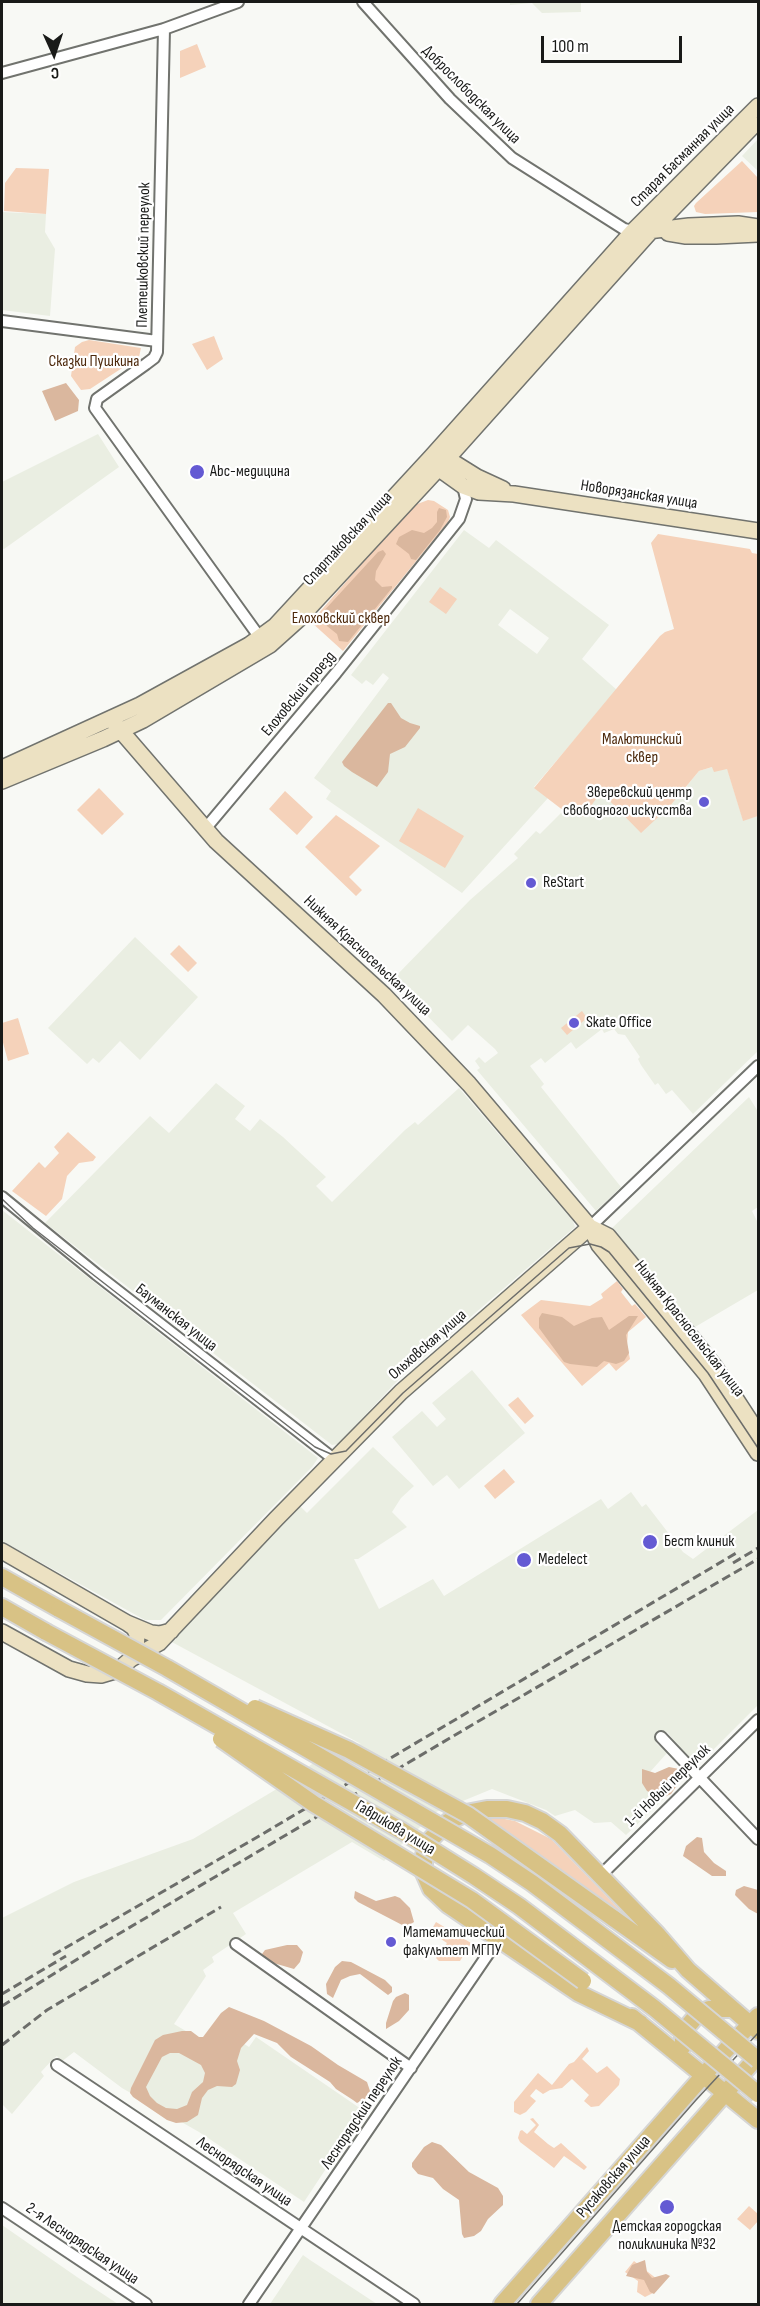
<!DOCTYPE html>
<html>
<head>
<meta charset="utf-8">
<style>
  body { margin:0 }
  #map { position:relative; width:760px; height:2306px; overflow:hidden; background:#f8f9f5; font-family:"Sofia Sans Condensed",sans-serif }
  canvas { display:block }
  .frame { position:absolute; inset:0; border:3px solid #191a18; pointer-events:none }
  .north { position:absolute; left:24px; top:24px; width:60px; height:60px; -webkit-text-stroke:4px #fff; paint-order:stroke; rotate:177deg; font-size:16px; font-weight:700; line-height:24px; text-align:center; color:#191a18 }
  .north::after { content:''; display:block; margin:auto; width:21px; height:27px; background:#191a18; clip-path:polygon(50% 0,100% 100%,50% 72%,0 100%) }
  .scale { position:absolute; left:541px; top:36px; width:141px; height:27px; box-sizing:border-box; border:3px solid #191a18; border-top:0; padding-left:8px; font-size:18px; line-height:21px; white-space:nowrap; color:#191a18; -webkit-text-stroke:4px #fff; paint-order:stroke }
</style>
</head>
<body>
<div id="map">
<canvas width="760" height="2306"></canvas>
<div class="frame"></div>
<div class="north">С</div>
<div class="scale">100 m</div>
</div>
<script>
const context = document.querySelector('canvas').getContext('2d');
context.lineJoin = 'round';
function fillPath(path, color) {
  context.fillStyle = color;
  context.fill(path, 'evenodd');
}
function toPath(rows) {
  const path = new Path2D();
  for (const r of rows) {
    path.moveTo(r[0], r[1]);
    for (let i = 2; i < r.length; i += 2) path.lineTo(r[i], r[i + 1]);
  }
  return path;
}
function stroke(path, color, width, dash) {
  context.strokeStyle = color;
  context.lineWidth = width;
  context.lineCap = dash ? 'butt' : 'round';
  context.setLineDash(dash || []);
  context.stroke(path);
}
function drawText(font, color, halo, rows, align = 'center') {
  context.font = font + ' "Sofia Sans Condensed",sans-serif';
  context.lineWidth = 4.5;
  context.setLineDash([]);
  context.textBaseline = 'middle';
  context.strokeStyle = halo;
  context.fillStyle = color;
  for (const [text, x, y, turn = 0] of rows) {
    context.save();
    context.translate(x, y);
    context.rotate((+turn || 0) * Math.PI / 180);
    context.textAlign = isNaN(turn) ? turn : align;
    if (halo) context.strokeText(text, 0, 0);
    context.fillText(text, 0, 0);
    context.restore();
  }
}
fillPath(toPath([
  [510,2,581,2,581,12,542,13,532,3,510,5],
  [758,139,758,171,742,156],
  [2,212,46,214,45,232,55,249,50,316,2,310],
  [98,434,119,467,4,549,2,548,2,482],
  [464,530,489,548,496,540,609,625,582,659,617,690,534,787,548,798,462,893,326,799,331,791,314,778,389,678,383,673,373,685,366,680,362,684,351,675],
  [510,609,549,638,537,654,498,625],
  [712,767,727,768,743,820,758,816,758,1051,693,1114,672,1090,666,1094,658,1083,655,1085,641,1065,638,1059,640,1057,625,1035,618,1034,614,1029,604,1033,602,1029,576,1049,571,1042,545,1063,541,1058,530,1066,544,1084,541,1087,621,1187,596,1211,477,1070,480,1068,475,1061,479,1057,485,1063,498,1053,495,1049,468,1025,452,1041,392,980,470,900,518,858,514,854,536,831,540,834,571,803,601,792,670,806,699,771],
  [135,937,198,997,140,1060,120,1041,99,1063,93,1058,87,1064,48,1028],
  [216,1083,245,1106,235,1119,250,1131,260,1119,283,1137,326,1177,316,1186,332,1202,405,1130,415,1122,418,1125,459,1088,573,1221,575,1227,402,1376,338,1444,332,1445,45,1223,150,1116,169,1133],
  [749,1097,757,1110,758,1110,758,1207,752,1211,758,1223,758,1290,695,1327,611,1229],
  [2,1210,318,1458,312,1467,161,1620,145,1620,2,1541],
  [472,1370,525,1433,459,1489,447,1475,433,1486,392,1437,422,1411,437,1427,446,1419,432,1403],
  [373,1447,414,1486,401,1498,392,1512,407,1527,358,1559,354,1559,379,1609,433,1579,444,1596,601,1499,608,1509,631,1492,642,1507,646,1504,683,1552,693,1559,758,1510,758,1705,696,1767,667,1732,661,1737,656,1743,667,1753,650,1772,671,1792,626,1835,611,1822,594,1823,575,1810,555,1816,546,1810,492,1789,436,1812,384,1861,352,1842,233,1913,246,1934,212,1957,214,1962,203,1970,206,1976,174,2024,223,2053,233,2037,249,2047,256,2037,364,2111,304,2202,199,2132,122,2088,74,2052,61,2062,57,2056,53,2059,41,2072,44,2076,12,2114,2,2104,2,1918,74,1882,193,1839,275,1790,345,1741,361,1744,170,1641,300,1506,307,1513],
  [2,2225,77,2277,118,2304,2,2304],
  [303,2255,310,2260,377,2304,270,2304]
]), '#eaeee2');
fillPath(toPath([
  [197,44,206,67,180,78,180,51],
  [742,161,758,178,758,212,705,214,696,212,694,206,696,203],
  [16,168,49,169,46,214,4,211,5,183],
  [214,336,223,359,207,370,192,344],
  [89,340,141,348,139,357,90,389,81,390,71,376,75,347,82,342],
  [428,500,434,501,448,510,450,517,448,522,343,651,311,622,412,506],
  [658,534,750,549,752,553,758,554,758,816,743,821,727,769,714,772,712,767,699,771,670,806,641,833,601,792,583,817,571,803,564,811,534,788,660,636,665,632,674,629,651,543],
  [440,587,457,599,446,614,429,602],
  [99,788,124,814,102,835,77,810],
  [285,791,313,817,297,835,269,809],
  [418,808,464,836,445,868,399,841],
  [336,815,380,846,349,877,362,890,356,896,305,847],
  [179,945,197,963,188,972,170,954],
  [582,1011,587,1018,567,1035,561,1028],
  [18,1018,29,1054,8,1061,2,1039,2,1023],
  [68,1132,96,1157,93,1161,79,1163,67,1176,62,1199,46,1216,12,1191,39,1162,45,1168,59,1153,54,1147],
  [617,1281,623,1289,621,1292,632,1306,635,1304,646,1317,628,1332,627,1345,630,1359,616,1371,609,1363,582,1386,521,1315,541,1300,590,1306,603,1298,601,1294],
  [518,1397,534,1416,525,1424,508,1405],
  [504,1469,515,1482,495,1499,484,1486],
  [500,1818,515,1821,551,1839,653,1944,483,1820],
  [436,1922,471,1943,460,1961,439,1961,436,1958,447,1943,430,1932],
  [587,2047,589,2051,582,2059,597,2073,607,2066,620,2079,619,2085,599,2106,591,2107,584,2101,589,2095,572,2079,562,2088,550,2090,543,2094,536,2089,530,2096,536,2101,526,2112,520,2115,514,2112,514,2102,538,2073,552,2085,569,2064,574,2062],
  [533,2118,539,2125,534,2132,548,2144,554,2148,561,2143,587,2167,584,2170,564,2156,554,2168,520,2142,518,2138,520,2131,522,2130,527,2134,536,2125,530,2119],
  [749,2206,758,2214,758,2221,750,2230,737,2219],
  [634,2261,662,2283,653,2293,645,2297,637,2292,638,2281,625,2272]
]), '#f5d2ba');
fillPath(toPath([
  [66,383,79,400,78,411,55,421,42,391],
  [439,508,446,510,447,517,440,530,416,560,411,559,409,554,396,544,399,537,412,530,424,533,432,528,437,522,437,512],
  [383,550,386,554,376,571,375,580,382,587,392,586,392,588,348,642,339,641,337,634,322,622,321,614,378,552],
  [388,703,391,703,401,718,410,723,420,726,420,728,405,747,390,754,388,772,377,787,352,772,344,766,342,762],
  [542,1313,562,1317,574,1326,592,1318,602,1317,609,1330,629,1316,638,1316,626,1335,629,1353,624,1361,616,1364,604,1361,597,1367,570,1364,564,1362,539,1328,539,1318],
  [669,1767,679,1769,682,1773,682,1778,671,1794,662,1798,647,1791,642,1783,642,1769,655,1773],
  [697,1837,702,1838,704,1852,714,1863,726,1871,726,1876,712,1876,683,1856,686,1846],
  [744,1886,758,1890,758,1914,749,1909,735,1895,736,1890],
  [355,1891,376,1901,395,1896,400,1898,410,1908,414,1922,406,1927,358,1902,354,1898],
  [287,1945,297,1945,303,1952,300,1962,294,1969,270,1962,262,1954,265,1950],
  [342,1961,351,1962,385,1980,392,1987,392,1992,388,1995,360,1974,350,1976,341,1980,333,1998,327,1994,326,1984,335,1967],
  [405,1993,409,1995,409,2010,399,2021,386,2029,386,2023,393,2001,396,1997],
  [229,2007,264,2021,311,2046,338,2065,367,2082,370,2091,365,2099,357,2103,353,2100,336,2089,330,2082,291,2057,277,2043,254,2034,241,2048,237,2061,240,2070,236,2084,232,2087,217,2086,208,2090,202,2098,198,2115,187,2122,176,2123,167,2120,133,2097,130,2093,131,2088,155,2040,163,2035,182,2031,191,2031,199,2037,203,2037,221,2013],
  [170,2053,179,2053,201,2065,205,2073,203,2082,192,2092,187,2105,177,2109,166,2108,157,2103,150,2096,146,2087,162,2057],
  [432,2142,441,2145,469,2172,498,2188,503,2196,503,2205,488,2219,481,2231,474,2236,464,2238,462,2234,459,2200,443,2189,433,2178,418,2174,412,2167,412,2163,424,2147],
  [645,2260,647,2272,652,2278,666,2274,670,2276,654,2294,650,2292,644,2280,626,2276,632,2265]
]), '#dab79e');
const street = toPath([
  [363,2,450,99,512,158,624,229,633,231],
  [164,29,157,352,154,358,146,364,97,399,95,408,263,642],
  [2,73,164,29,238,2],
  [2,321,157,341],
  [205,829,336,673,459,519,466,499,463,486],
  [2,1197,96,1274,335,1460],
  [590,1227,758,1066],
  [661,1737,758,1839],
  [600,1876,758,1720],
  [236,1944,411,2068],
  [57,2065,414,2304],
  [2,2208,146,2304],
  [249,2304,499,1938]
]);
const secondary = toPath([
  [648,231,689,226,738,224,758,227],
  [668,233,686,236,716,236,758,234],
  [440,454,477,477,503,489],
  [432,462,435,466,463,486,479,492,514,494,758,531],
  [115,724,216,841,384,995,469,1084,590,1227,599,1245,706,1374,758,1453],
  [2,768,140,705,249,645,275,626,432,456,633,231,758,106],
  [2,781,103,739,143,720,270,645,299,619,438,469,651,231,754,125],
  [590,1227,608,1236,688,1333,715,1367,758,1433],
  [2,1551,127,1623,151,1633,160,1634,171,1631],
  [2,1632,69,1669,87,1674,101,1675,118,1670,131,1659,136,1650,137,1634,134,1628,127,1623],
  [131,1659,159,1643,276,1519,401,1392,590,1227]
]);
const primary = toPath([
  [2,1577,59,1609],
  [2,1607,46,1632],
  [613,1918,672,1960],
  [632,2017,758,2120],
  [640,2023,578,1993,448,1905,431,1889,424,1873,424,1855,431,1839,448,1822,466,1813,487,1809,507,1809,525,1813,542,1821,560,1834,657,1934,688,1970,758,2031],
  [683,2046,683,2036,687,2027,698,2014,709,2009,731,2009],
  [502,2304,726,2050,758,2016],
  [539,2304,758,2056]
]);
stroke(street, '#71736e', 14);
stroke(secondary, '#71736e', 18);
stroke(primary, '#d6d6d5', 20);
stroke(street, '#fff', 10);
stroke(secondary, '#ece1c2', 15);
stroke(primary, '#d8c285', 16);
stroke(toPath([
  [2,1199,33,1228,315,1447,331,1454,346,1451,403,1393,569,1248,590,1244,601,1247,609,1252,708,1373,758,1448],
  [517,2304,696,2100,758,2033]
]), '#6c6d6a', 1.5);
stroke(toPath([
  [733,1563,758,1548],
  [53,1955,254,1839,738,1552],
  [2,1994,66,1956],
  [2,2006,105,1942,472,1725,758,1559],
  [2,2045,47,2010,221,1907]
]), '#6c6d6a', 3, [9, 4.5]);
const primaryBridge = toPath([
  [59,1609,167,1668,490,1855,532,1883,669,1986,758,2060],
  [46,1632,158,1692,402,1831,474,1876,519,1906,654,2008,758,2094],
  [255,1708,349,1750,468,1815,613,1918],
  [221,1739,314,1804,472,1900,583,1981]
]);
stroke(primaryBridge, '#d6d6d5', 20, []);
stroke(primaryBridge, '#d8c285', 16);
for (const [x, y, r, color] of [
  [197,472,8,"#645ad3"],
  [704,802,6,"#645ad3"],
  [531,883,6,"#645ad3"],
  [574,1023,6,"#645ad3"],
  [650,1542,8,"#645ad3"],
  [524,1560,8,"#645ad3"],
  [391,1942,6,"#645ad3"],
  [667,2207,8,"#645ad3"]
]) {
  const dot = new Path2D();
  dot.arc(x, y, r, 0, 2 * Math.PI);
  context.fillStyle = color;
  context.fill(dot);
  stroke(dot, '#fff', 2);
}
drawText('16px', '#191a18', '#fff', [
  ["Доброслободская улица",471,95,45],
  ["Старая Басманная улица",683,156,-45],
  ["Плетешковский переулок",144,255,-89],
  ["Новорязанская улица",639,495,9],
  ["Спартаковская улица",348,539,-47],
  ["Елоховский проезд",299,694,-50],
  ["Нижняя Красносельская улица",367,956,43],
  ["Бауманская улица",176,1318,38],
  ["Нижняя Красносельская улица",689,1329,52],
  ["Ольховская улица",428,1345,-41],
  ["1-й Новый переулок",668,1786,-44],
  ["Гаврикова улица",395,1828,31],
  ["Леснорядский переулок",362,2113,-56],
  ["Леснорядская улица",244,2172,34],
  ["Русаковская улица",614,2177,-49],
  ["2-я Леснорядская улица",82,2244,34]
]);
drawText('16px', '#4d290c', '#fff', [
  ["Сказки Пушкина",94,362],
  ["Елоховский сквер",341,619],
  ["Малютинский",642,740],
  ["сквер",642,758]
]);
drawText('16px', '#191a18', '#fff', [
  ["Abc-медицина",210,472],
  ["Зверевский центр",692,793,"right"],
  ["свободного искусства",692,811,"right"],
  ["ReStart",543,883],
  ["Skate Office",586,1023],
  ["Бест клиник",664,1542],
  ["Medelect",538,1560],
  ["Математический",403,1933],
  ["факультет МГПУ",403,1951],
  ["Детская городская",667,2227,"center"],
  ["поликлиника №32",667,2245,"center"]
], 'left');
</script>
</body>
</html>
